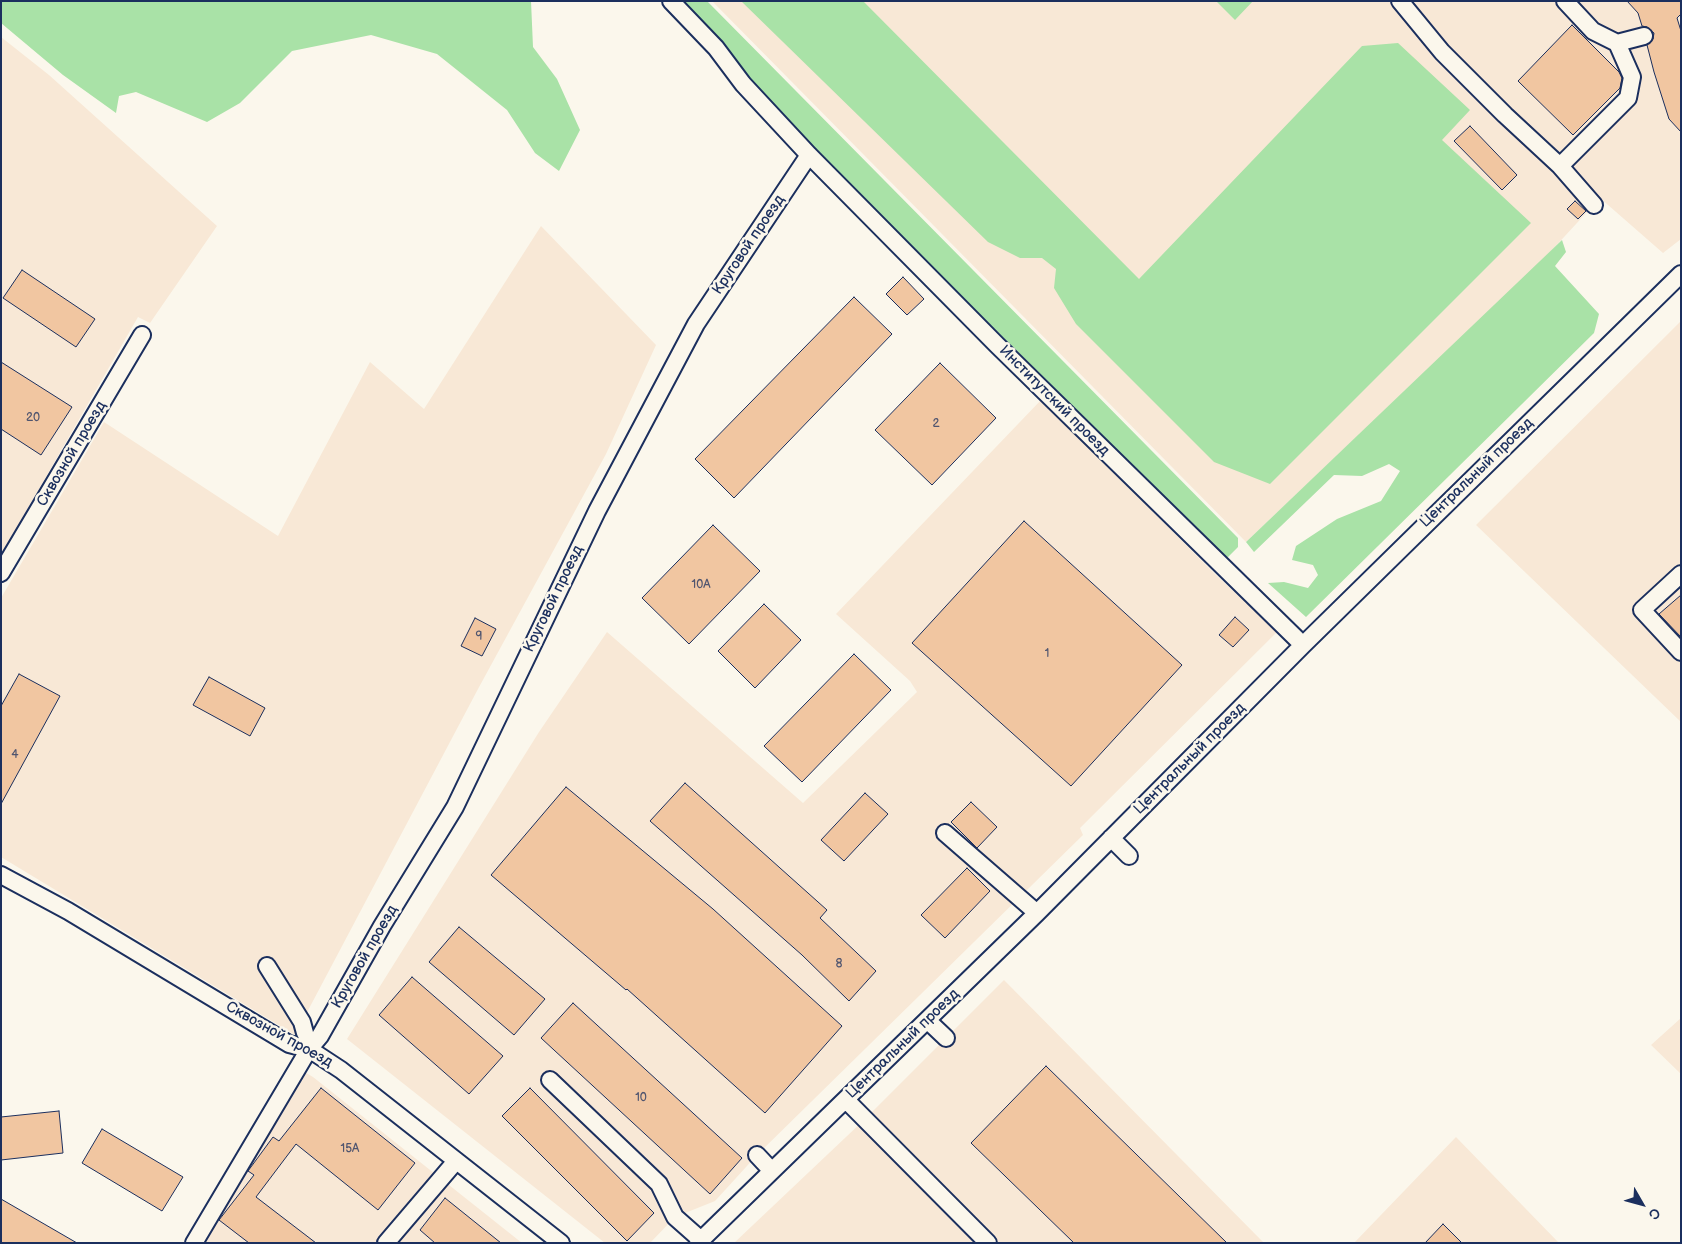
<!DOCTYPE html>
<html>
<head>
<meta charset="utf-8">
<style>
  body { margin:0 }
  #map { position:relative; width:1682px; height:1244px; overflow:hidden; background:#fbf7ec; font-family:"Balsamiq Sans",sans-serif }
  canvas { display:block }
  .frame { position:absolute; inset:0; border:2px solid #1b2f5e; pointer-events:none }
  .north { position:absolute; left:1617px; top:1179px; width:50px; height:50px; -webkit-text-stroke:4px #fbf7ec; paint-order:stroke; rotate:128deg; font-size:14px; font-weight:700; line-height:20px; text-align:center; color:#1b2f5e }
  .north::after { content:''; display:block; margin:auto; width:18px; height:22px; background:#1b2f5e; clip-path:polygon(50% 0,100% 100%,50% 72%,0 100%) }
</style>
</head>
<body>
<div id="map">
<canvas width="1682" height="1244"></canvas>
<div class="frame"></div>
<div class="north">С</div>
</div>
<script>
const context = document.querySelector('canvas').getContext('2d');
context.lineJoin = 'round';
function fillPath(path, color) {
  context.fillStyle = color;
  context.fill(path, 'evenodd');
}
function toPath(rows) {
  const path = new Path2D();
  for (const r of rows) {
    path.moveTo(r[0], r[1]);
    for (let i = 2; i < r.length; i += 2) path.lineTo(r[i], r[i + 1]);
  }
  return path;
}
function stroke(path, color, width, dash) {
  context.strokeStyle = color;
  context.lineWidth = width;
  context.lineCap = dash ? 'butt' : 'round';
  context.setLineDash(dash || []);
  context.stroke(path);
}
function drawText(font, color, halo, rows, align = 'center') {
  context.font = font + ' "Balsamiq Sans",sans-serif';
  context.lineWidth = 5;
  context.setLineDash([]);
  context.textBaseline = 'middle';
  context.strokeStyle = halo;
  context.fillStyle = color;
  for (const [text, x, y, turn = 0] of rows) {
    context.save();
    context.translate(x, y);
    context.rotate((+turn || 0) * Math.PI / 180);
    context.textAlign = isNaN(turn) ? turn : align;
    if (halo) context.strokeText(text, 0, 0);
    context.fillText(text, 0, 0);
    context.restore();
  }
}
fillPath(toPath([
  [712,1,1681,1,1681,239,1663,253,1600,198,1541,262,1246,542],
  [1,37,49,75,217,226,150,323,138,317,1,555],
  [541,226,656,345,606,454,478,689,295,1035,1,857,1,598,104,422,278,536,370,362,424,409],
  [1681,321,1681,722,1476,525],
  [1041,400,1216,575,1277,632,1080,828,1083,835,757,1155,715,1201,675,1217,650,1243,605,1243,347,1039,539,732,607,632,803,803,917,692,910,681,836,614],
  [1004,980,1264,1243,734,1243,865,1119],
  [1681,1018,1681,1074,1651,1045],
  [303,1071,313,1077,522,1243,203,1243],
  [1456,1137,1559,1243,1354,1243]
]), '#f8e8d6');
fillPath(toPath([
  [1,1,531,1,533,47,557,79,580,130,559,171,535,153,507,110,437,54,371,35,292,51,240,103,207,122,136,92,119,96,116,113,63,75,1,23],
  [679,1,707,1,1238,538,1238,547,1227,558,811,148],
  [741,1,863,1,1139,279,1362,46,1398,43,1470,110,1442,140,1531,223,1270,484,1214,462,1076,324,1054,288,1056,269,1042,258,1020,258,988,242],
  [1216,1,1253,1,1235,20],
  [1562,240,1566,252,1555,266,1599,314,1594,333,1306,617,1268,583,1284,582,1308,588,1318,575,1313,565,1292,560,1296,546,1337,519,1381,501,1400,471,1389,464,1362,476,1334,475,1254,552,1246,542]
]), '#a9e2a7');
const building = toPath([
  [1627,1,1681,1,1681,14,1677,18,1681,31,1681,132,1669,119,1654,72,1647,45,1653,39,1654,33,1647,27,1642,26,1638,13,1627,1],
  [1572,25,1619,72,1622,78,1620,88,1573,135,1518,81,1572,25],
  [1470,126,1517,175,1502,190,1454,141,1470,126],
  [1575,201,1586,211,1578,219,1567,209,1575,201],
  [22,270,95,319,76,347,3,298,22,270],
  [903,277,924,299,907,315,886,294,903,277],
  [854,297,892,334,734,498,695,459,854,297],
  [1,362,72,407,41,455,1,429,1,362],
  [940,363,996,418,932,485,875,430,940,363],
  [1024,521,1182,665,1071,786,912,643,1024,521],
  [713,525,760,571,689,644,642,598,713,525],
  [1681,595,1681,637,1659,614,1681,595],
  [764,604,801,640,755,688,718,651,764,604],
  [1235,617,1249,630,1233,647,1219,635,1235,617],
  [475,618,496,629,482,656,461,646,475,618],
  [854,654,891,690,802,782,764,746,854,654],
  [19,674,60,696,1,804,1,706,19,674],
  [209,677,265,708,250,736,193,705,209,677],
  [685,783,827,910,820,918,876,971,849,1001,802,955,650,821,685,783],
  [566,787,713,909,842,1026,765,1113,627,989,626,990,491,875,566,787],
  [865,793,888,814,844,861,821,840,865,793],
  [971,802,997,827,977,848,951,822,971,802],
  [967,868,990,891,945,938,921,915,967,868],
  [459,927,545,999,514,1035,429,962,459,927],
  [412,977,503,1056,469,1094,379,1015,412,977],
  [573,1003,742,1158,710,1194,541,1038,573,1003],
  [1046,1066,1227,1243,1074,1243,971,1143,1046,1066],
  [321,1088,415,1163,378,1210,296,1144,256,1197,316,1243,249,1243,219,1220,254,1175,248,1171,273,1137,279,1141,321,1088],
  [530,1088,654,1213,627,1241,502,1116,530,1088],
  [59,1111,63,1153,1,1160,1,1117,59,1111],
  [102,1129,183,1177,162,1211,82,1163,102,1129],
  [445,1198,501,1243,435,1243,420,1230,445,1198],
  [1,1199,77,1243,1,1243,1,1199],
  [1443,1224,1462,1243,1425,1243,1443,1224]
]);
fillPath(building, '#f1c6a1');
stroke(building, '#1b2f5e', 1);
const minor = toPath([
  [671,1,716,48,743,84,809,155,997,345,1303,645],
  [1400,1,1442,52,1505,115,1560,166,1594,205],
  [1565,1,1593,31,1617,43,1644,36],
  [1560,166,1628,98,1632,77,1617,43],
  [1,573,142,335],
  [1681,574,1642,610,1681,652],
  [945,833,1037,913],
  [1111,838,1129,856],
  [1,875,68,911,289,1044,309,1049,341,1070,561,1243],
  [267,966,302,1022,305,1033],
  [927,1020,946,1038],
  [550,1080,659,1184,675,1217,701,1240],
  [846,1100,988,1243],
  [757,1155,772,1171],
  [194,1243,309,1049,320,1036,382,926,455,807,597,511,696,324,809,155],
  [386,1243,456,1161],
  [698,1243,1037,913,1303,645,1681,274]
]);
stroke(minor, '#1b2f5e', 20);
stroke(minor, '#fbf7ec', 16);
drawText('12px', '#50556f', null, [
  ["20",33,418],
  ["2",936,424],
  ["10А",701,585],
  ["9",479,637],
  ["1",1047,654],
  ["4",15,755],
  ["8",839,964],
  ["10",641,1098],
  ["15А",350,1149]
]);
drawText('15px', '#1b2f5e', '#fbf7ec', [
  ["Круговой проезд",749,245,-56],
  ["Институтский проезд",1054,401,45],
  ["Сквозной проезд",72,454,-59],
  ["Центральный проезд",1477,473,-44],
  ["Круговой проезд",554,599,-64],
  ["Центральный проезд",1190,759,-45],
  ["Круговой проезд",365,957,-60],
  ["Сквозной проезд",279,1035,29],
  ["Центральный проезд",903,1044,-44]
]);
</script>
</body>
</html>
